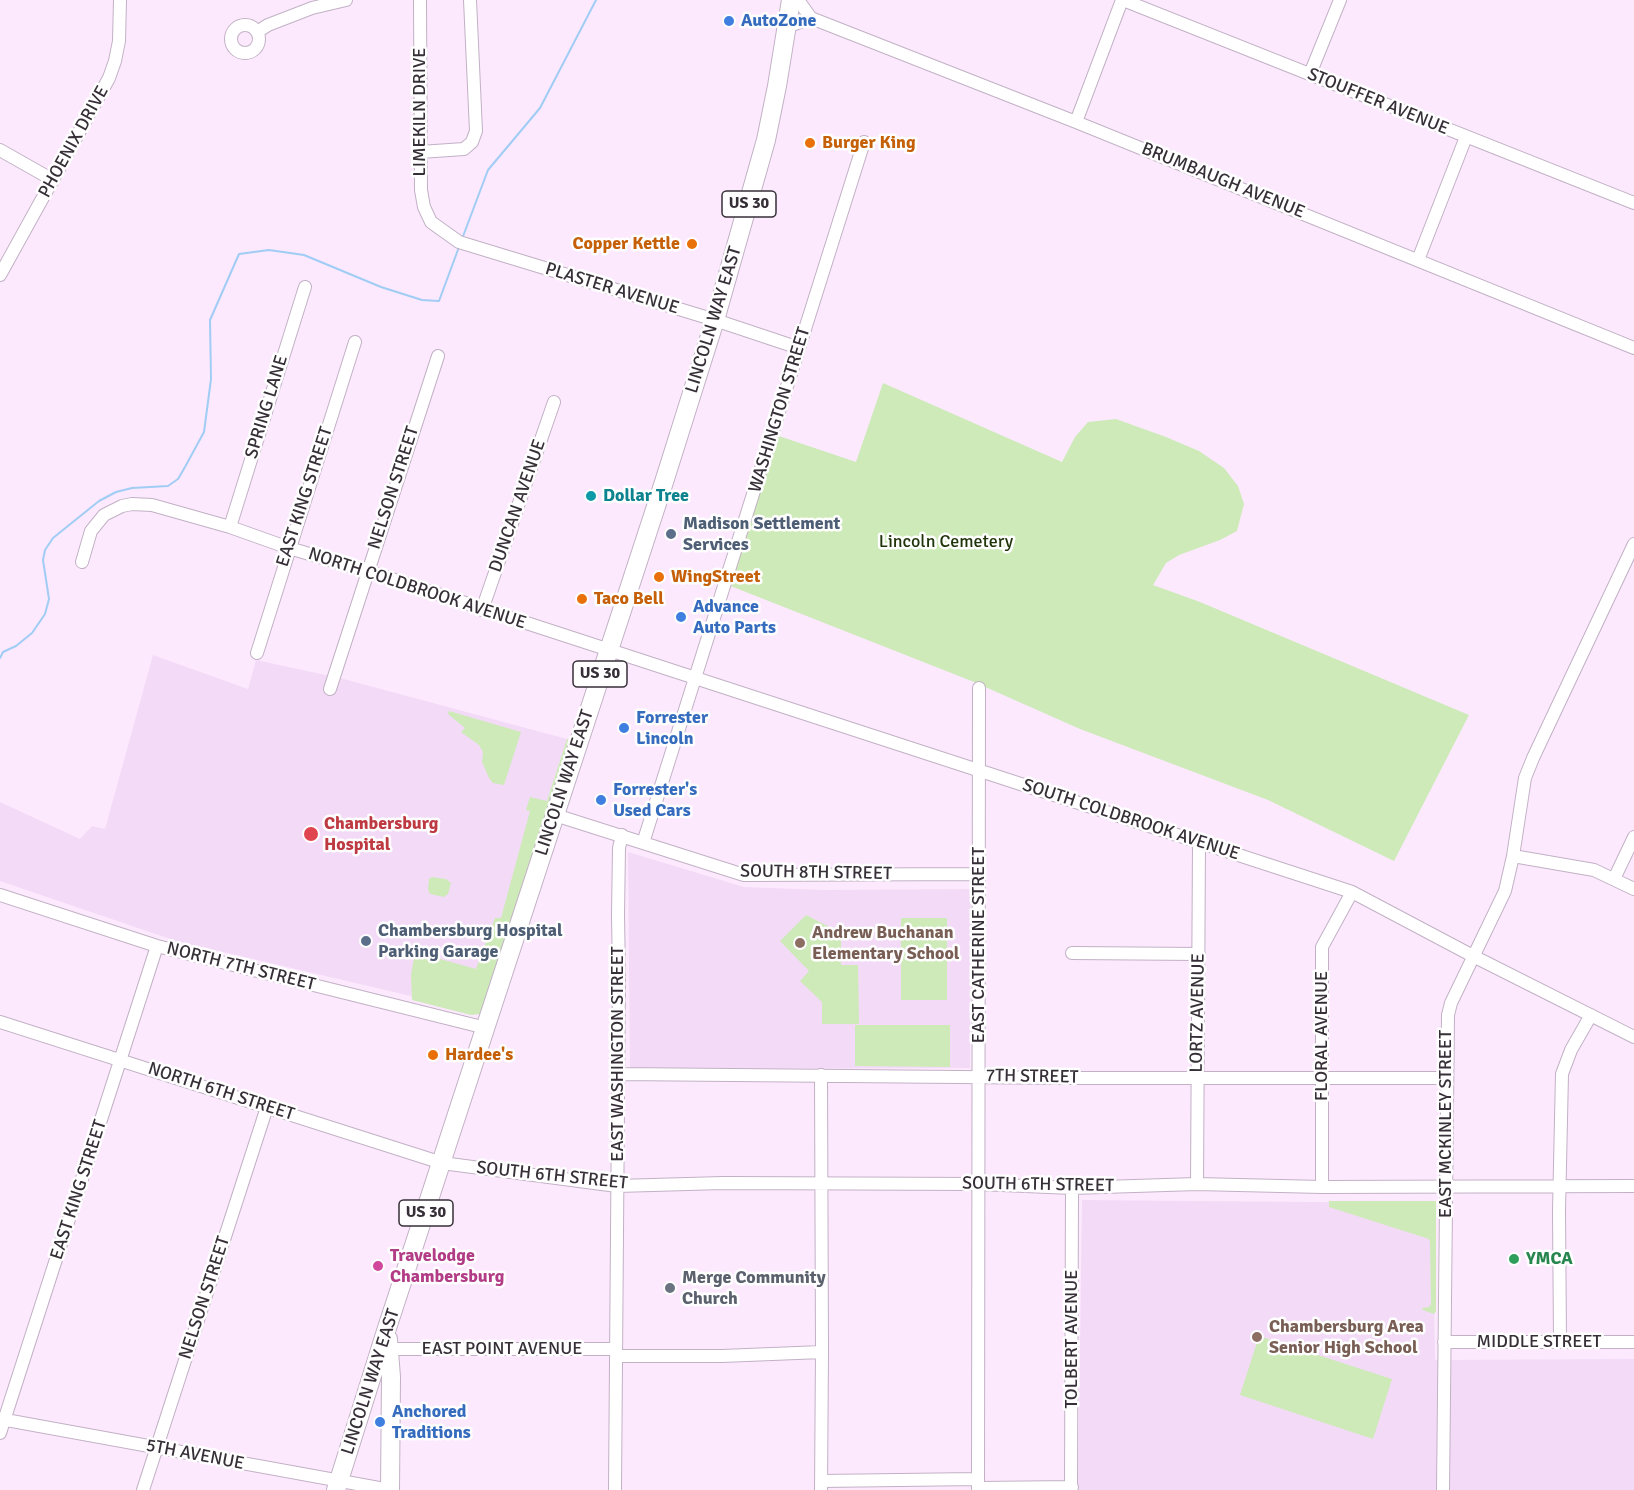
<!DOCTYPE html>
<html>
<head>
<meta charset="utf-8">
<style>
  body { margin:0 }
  canvas { display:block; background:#fce9fe }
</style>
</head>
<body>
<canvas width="1634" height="1490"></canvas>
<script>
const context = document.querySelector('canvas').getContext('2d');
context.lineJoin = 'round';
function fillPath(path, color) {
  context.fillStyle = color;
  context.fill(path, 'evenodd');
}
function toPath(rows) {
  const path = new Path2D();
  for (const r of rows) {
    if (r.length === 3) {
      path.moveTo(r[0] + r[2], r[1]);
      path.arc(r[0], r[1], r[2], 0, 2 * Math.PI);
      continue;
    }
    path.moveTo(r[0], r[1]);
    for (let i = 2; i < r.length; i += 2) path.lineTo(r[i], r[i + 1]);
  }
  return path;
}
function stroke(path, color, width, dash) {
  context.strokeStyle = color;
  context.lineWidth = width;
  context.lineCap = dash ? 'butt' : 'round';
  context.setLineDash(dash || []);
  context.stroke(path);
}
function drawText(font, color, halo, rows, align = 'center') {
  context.font = font + ' Signika,sans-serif';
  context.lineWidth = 5;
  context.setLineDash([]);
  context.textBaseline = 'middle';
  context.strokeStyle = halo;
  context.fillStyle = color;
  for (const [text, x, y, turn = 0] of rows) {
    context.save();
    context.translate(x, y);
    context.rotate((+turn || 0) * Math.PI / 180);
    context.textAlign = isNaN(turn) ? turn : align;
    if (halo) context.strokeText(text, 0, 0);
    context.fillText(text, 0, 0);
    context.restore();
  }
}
fillPath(toPath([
  [153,655,248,689,256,660,340,678,567,739,479,1012,176,941,0,881,0,802,80,839,92,826,105,829],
  [628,852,744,887,825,890,971,889,970,1068,630,1069],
  [1082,1200,1433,1203,1435,1360,1634,1359,1634,1490,1078,1490]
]), '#f3dbf7');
fillPath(toPath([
  [883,383,1062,462,1075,437,1088,422,1116,419,1166,437,1199,451,1224,468,1238,486,1244,504,1237,531,1220,540,1179,555,1166,563,1153,585,1200,602,1469,715,1394,861,1268,800,1080,729,974,682,728,585,779,436,856,462],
  [449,711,521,732,504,785,493,783,489,778,482,762,483,752,479,745,461,732,465,728,448,714],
  [567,739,571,741,480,1014,471,1015,412,1000,411,975,415,952,476,969,495,918,501,918,530,811,526,810,530,797,547,801],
  [432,877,446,879,451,883,448,894,444,897,430,894,428,889,429,879],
  [806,915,841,933,841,965,858,965,859,1024,822,1024,822,1002,800,981,809,971,780,941],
  [901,918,947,918,947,1000,901,1000],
  [855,1025,950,1025,950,1067,855,1066],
  [1329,1201,1436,1201,1436,1311,1434,1314,1423,1310,1422,1308,1429,1307,1431,1304,1430,1242,1429,1239,1329,1207],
  [1259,1336,1392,1379,1373,1439,1240,1395]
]), '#cdeab8');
stroke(toPath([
  [462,239,488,170,540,108,596,0],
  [0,658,3,652,16,646,32,633,45,614,49,599,43,560,45,550,53,538,99,501,116,492,132,488,168,486,178,479,185,467,204,432,211,379,210,320,239,254,269,250,304,255,381,287,422,300,439,301,459,247]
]), '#a1cdf4', 2);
const minor = toPath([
  [420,0,421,190,424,207,431,222,459,242,715,320,799,348],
  [798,0,811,18,1076,122,1634,348],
  [1123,0,1634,203],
  [245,39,14],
  [787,27,811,18],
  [257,32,268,25,312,8,346,0],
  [1310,74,1340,0],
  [1076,122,1122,0],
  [0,150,53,180],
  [420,152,464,149,472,142,476,131,470,0],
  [1418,260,1466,137],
  [0,275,109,78,115,61,119,41,120,0],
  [230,527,305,287],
  [82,562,91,531,104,515,122,506,132,504,152,505,230,527,289,548,367,571,1352,892,1473,956,1634,1037],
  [482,610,554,402],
  [257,653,355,342],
  [330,689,438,356],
  [555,815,744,875,979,874],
  [643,843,864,142],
  [1513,856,1594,870,1634,889],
  [1614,879,1634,837],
  [0,895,157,946,486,1028],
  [1072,953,1199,954],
  [0,1022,442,1163,617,1186,723,1183,979,1184,1072,1188,1197,1184,1322,1187,1634,1186],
  [619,1074,1071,1078,1446,1078],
  [1197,1184,1199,843],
  [1322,1187,1322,947,1352,892],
  [1560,1341,1559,1211,1562,1074,1571,1050,1591,1015],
  [1444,1342,1634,1342],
  [389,1349,616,1349],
  [616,1356,722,1356,822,1352],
  [0,1419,390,1490],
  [0,1433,157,946],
  [821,1481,977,1479],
  [978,1488,1072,1487],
  [143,1490,267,1107],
  [615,1490,619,976,618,915,619,848,622,835],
  [821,1490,822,1352,821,1075],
  [978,1490,979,688],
  [1071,1490,1072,1188],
  [1443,1490,1448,1015,1451,1003,1505,891,1513,856,1525,778,1533,758,1634,544]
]);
const highway = toPath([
  [388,1339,391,1377,390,1490],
  [336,1490,387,1328,664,482,715,320,766,140,777,86,791,0]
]);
stroke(minor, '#c2b1c5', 14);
stroke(highway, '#c2b1c5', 20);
stroke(minor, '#fff', 12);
stroke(highway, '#fff', 18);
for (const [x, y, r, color] of [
  [729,21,6,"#3f7fe0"],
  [810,143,6,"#e8710a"],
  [692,244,6,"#e8710a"],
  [591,496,6,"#0f9aa8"],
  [671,534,6,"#5c6f8a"],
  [659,577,6,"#e8710a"],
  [582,599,6,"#e8710a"],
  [681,617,6,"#3f7fe0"],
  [624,728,6,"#3f7fe0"],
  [601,800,6,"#3f7fe0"],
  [311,834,8,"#e0444e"],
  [366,941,6,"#5c6f8a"],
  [800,943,6,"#8d6e63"],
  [433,1055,6,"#e8710a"],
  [1514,1259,6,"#2e9e5b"],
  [378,1266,6,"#d1479c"],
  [670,1288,6,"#6b7280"],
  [1257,1337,6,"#8d6e63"],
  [380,1422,6,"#3f7fe0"]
]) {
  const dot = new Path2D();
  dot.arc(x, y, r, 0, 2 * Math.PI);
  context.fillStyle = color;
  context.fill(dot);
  stroke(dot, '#fefefe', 2);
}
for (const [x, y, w] of [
  [749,204,54],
  [600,674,54],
  [426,1213,54]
]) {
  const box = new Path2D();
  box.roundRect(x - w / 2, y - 13, w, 26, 4.5);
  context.fillStyle = '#fefefe';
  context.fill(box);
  stroke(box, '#362f37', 1.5);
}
drawText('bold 16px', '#362f37', null, [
  ["US 30",749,204],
  ["US 30",600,674],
  ["US 30",426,1213]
]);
drawText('bold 18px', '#366cbe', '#fefefe', [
  ["AutoZone",741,21],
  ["Advance",693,607],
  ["Auto Parts",693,628],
  ["Forrester",636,718],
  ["Lincoln",636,739],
  ["Forrester's",613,790],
  ["Used Cars",613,811],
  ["Anchored",392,1412],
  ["Traditions",392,1433]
], 'left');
drawText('18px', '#362f37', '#fefefe', [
  ["STOUFFER AVENUE",1378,102,22],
  ["LIMEKILN DRIVE",420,112,-90],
  ["PHOENIX DRIVE",74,142,-61],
  ["BRUMBAUGH AVENUE",1223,181,22],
  ["PLASTER AVENUE",612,289,17],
  ["LINCOLN WAY EAST",714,320,-73],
  ["SPRING LANE",267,407,-73],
  ["WASHINGTON STREET",780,410,-73],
  ["NELSON STREET",394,488,-72],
  ["EAST KING STREET",305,497,-72],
  ["DUNCAN AVENUE",518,506,-71],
  ["NORTH COLDBROOK AVENUE",417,589,18],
  ["LINCOLN WAY EAST",565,783,-72],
  ["SOUTH COLDBROOK AVENUE",1131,820,18],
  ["SOUTH 8TH STREET",816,873,1],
  ["EAST CATHERINE STREET",979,945,-90],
  ["NORTH 7TH STREET",241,967,14],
  ["LORTZ AVENUE",1198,1013,-89],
  ["FLORAL AVENUE",1322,1036,-90],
  ["EAST WASHINGTON STREET",618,1054,-90],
  ["7TH STREET",1032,1077,1],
  ["NORTH 6TH STREET",221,1092,18],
  ["EAST MCKINLEY STREET",1446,1124,-90],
  ["SOUTH 6TH STREET",552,1176,6],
  ["SOUTH 6TH STREET",1038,1185,1],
  ["EAST KING STREET",79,1190,-72],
  ["NELSON STREET",205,1298,-72],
  ["TOLBERT AVENUE",1072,1339,-90],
  ["MIDDLE STREET",1539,1342],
  ["EAST POINT AVENUE",502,1349],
  ["LINCOLN WAY EAST",371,1382,-72],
  ["5TH AVENUE",195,1455,11]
]);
drawText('bold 18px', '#c56008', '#fefefe', [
  ["Burger King",822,143],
  ["Copper Kettle",680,244,"right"],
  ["WingStreet",671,577],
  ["Taco Bell",594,599],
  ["Hardee's",445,1055]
], 'left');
drawText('bold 18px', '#0d838f', '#fefefe', [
  ["Dollar Tree",603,496]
], 'left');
drawText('bold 18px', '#4e5e75', '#fefefe', [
  ["Madison Settlement",683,524],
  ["Services",683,545],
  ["Chambersburg Hospital",378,931],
  ["Parking Garage",378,952]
], 'left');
drawText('18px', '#203509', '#fefefe', [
  ["Lincoln Cemetery",946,542]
]);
drawText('bold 18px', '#be3a42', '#fefefe', [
  ["Chambersburg",324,824],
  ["Hospital",324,845]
], 'left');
drawText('bold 18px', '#785e54', '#fefefe', [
  ["Andrew Buchanan",812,933],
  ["Elementary School",812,954],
  ["Chambersburg Area",1269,1327],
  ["Senior High School",1269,1348]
], 'left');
drawText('bold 18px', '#b23c85', '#fefefe', [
  ["Travelodge",390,1256],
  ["Chambersburg",390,1277]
], 'left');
drawText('bold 18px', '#27864d', '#fefefe', [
  ["YMCA",1526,1259]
], 'left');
drawText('bold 18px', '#5b616d', '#fefefe', [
  ["Merge Community",682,1278],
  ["Church",682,1299]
], 'left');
</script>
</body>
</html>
